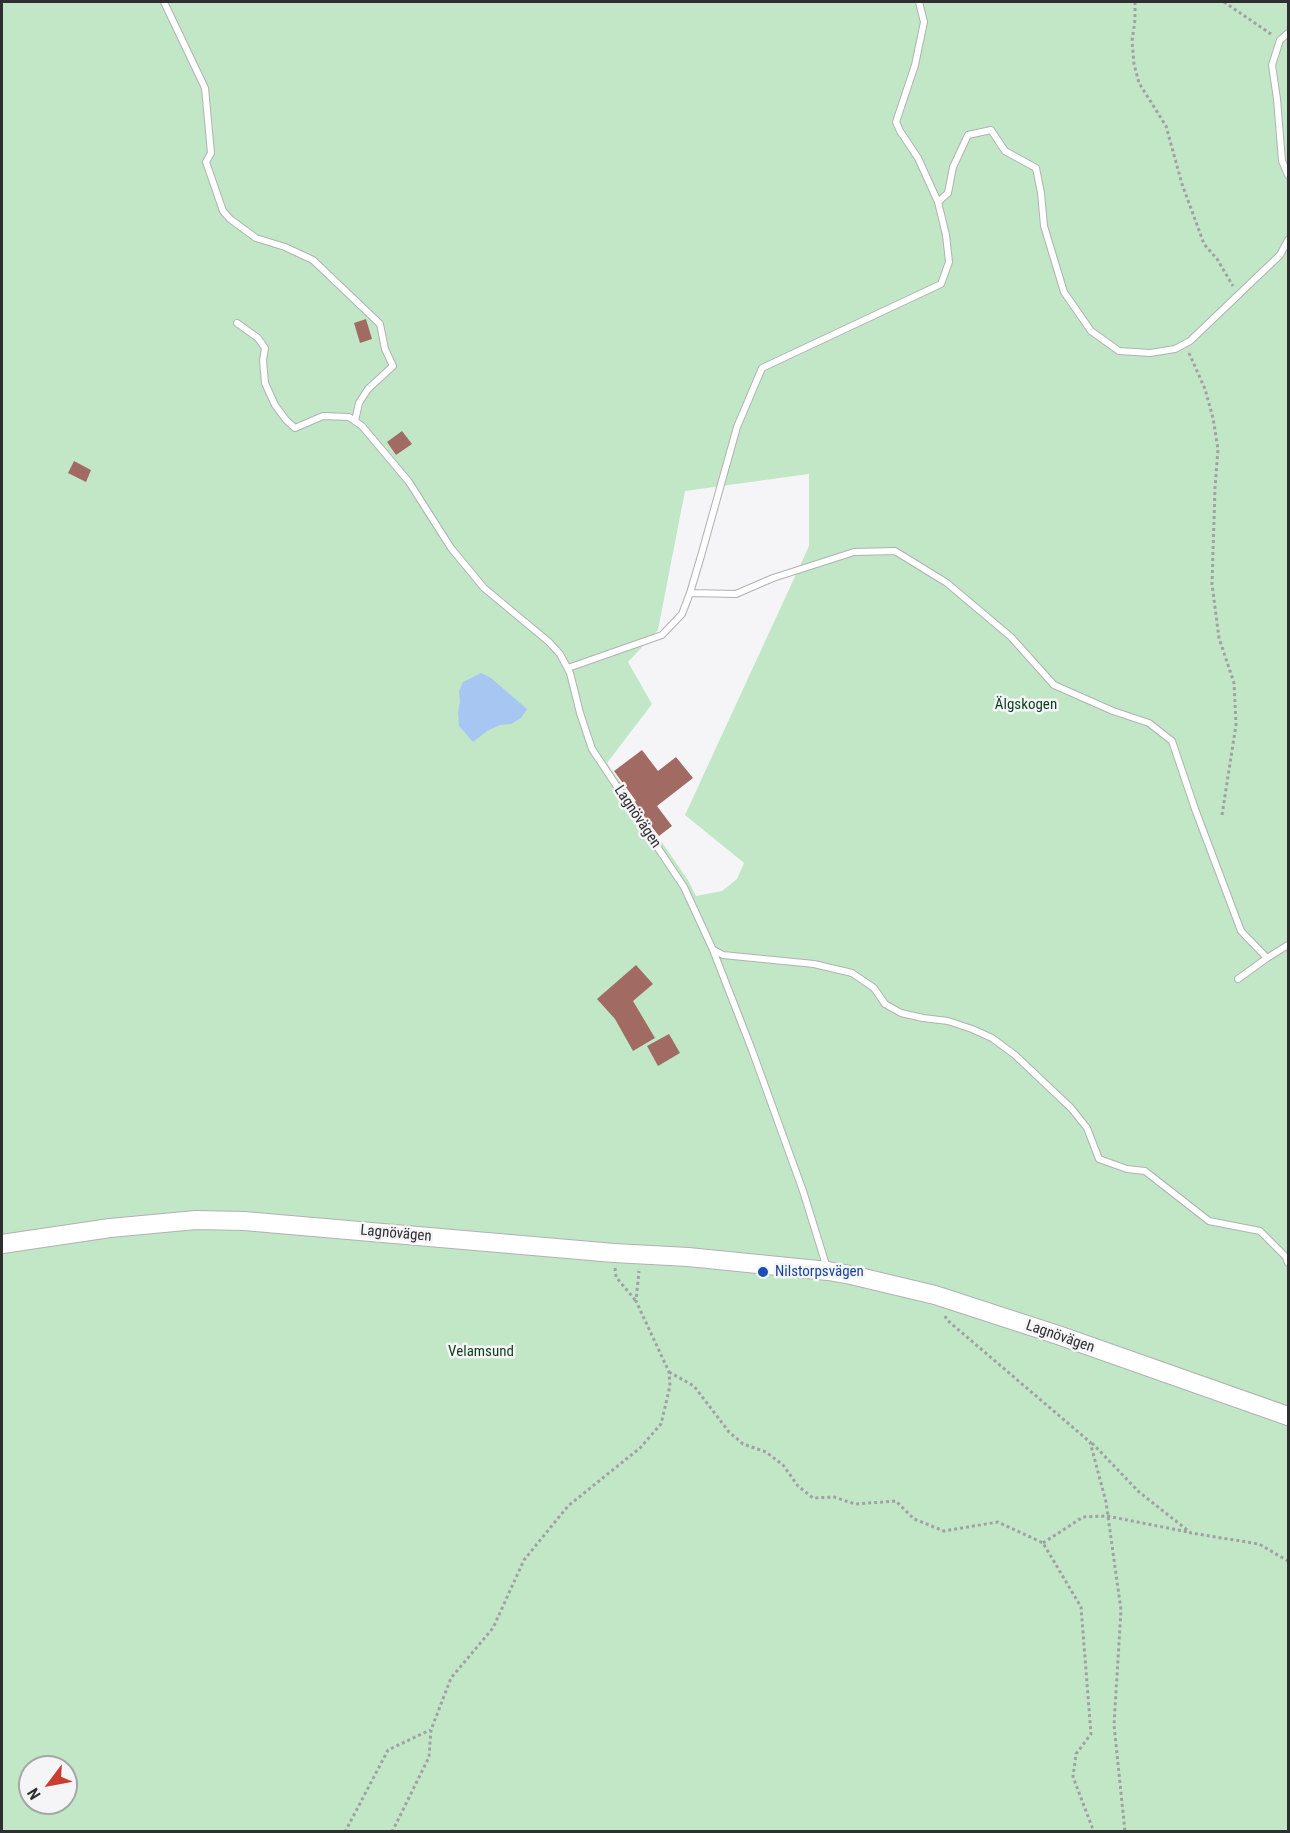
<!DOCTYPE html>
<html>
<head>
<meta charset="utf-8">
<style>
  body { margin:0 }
  #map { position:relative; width:1290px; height:1833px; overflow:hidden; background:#f5f5f8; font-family:"Roboto Condensed",sans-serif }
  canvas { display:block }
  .frame { position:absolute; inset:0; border:3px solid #2f2f31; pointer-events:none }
  .north { position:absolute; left:18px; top:1755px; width:60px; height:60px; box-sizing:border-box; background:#f5f5f8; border:2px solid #a6a6a8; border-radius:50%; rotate:238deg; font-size:16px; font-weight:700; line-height:24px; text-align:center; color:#2f2f31 }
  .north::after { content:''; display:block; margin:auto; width:21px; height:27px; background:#ca3d2f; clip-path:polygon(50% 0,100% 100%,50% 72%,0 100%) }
</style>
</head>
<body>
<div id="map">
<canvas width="1290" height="1833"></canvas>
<div class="frame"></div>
<div class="north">N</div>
</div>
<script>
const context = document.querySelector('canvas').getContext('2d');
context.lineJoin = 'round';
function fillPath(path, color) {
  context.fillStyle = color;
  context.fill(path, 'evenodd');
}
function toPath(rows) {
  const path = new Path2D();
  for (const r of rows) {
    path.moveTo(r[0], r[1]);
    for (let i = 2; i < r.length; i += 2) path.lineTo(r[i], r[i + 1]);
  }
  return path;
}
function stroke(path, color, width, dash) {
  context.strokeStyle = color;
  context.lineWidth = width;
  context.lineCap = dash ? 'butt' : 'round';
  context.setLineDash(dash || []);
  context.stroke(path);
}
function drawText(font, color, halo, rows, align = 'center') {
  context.font = font + ' "Roboto Condensed",sans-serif';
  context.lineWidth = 5;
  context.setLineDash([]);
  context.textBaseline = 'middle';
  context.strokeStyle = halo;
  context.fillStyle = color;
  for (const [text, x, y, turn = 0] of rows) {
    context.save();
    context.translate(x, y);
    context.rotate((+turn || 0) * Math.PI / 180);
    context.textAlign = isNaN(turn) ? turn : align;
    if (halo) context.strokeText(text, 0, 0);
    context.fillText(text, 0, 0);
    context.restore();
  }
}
fillPath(toPath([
  [2,2,1288,2,1288,1831,2,1832],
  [809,474,809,546,685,815,744,863,737,879,722,891,696,896,688,880,607,763,652,704,628,662,658,630,685,491],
  [30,1767,66,1767,66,1803,30,1803]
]), '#c2e7c7');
fillPath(toPath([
  [481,673,491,678,527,709,521,718,511,724,500,725,487,731,473,742,459,726,458,712,460,702,459,691,463,682]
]), '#a7c6f2');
fillPath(toPath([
  [366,319,372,339,360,343,354,323],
  [402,431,412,444,396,455,387,442],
  [74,461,91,470,86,482,68,473],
  [642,750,658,771,676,757,693,778,657,806,672,826,659,836,633,803,636,801,614,771],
  [636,965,653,984,633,1001,655,1038,633,1051,615,1019,597,999],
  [669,1034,680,1053,658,1066,647,1046]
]), '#a16b64');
const lane = toPath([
  [164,2,205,88,211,153,206,162,223,211,230,219,256,238,285,247,313,260,380,324,385,349,393,366,368,389,359,403,355,421],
  [1288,33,1280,40,1272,65,1277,99,1282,161,1288,175],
  [938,202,948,193,953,167,968,135,991,130,1005,151,1036,168,1041,193,1044,226,1064,292,1091,331,1119,351,1150,353,1175,349,1190,341,1280,255,1288,240],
  [237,323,258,338,265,348,263,360,265,383,275,405,286,420,295,428,323,416,349,417,362,426,409,482,451,548,484,588,549,642,560,654,570,673,580,713,592,749,684,887,713,950,752,1050,803,1191,827,1268],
  [690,593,736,594,773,578,854,552,895,551,947,583,1011,637,1054,685,1113,711,1149,723,1172,741,1195,809,1241,931,1267,958],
  [568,668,662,635,682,614,690,593,701,556,737,427,762,368,941,284,949,262,946,235,938,202,918,158,900,131,896,122,915,65,924,22,919,2],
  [714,950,723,955,814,964,852,973,874,988,885,1004,901,1013,923,1018,948,1021,972,1029,992,1038,1015,1055,1071,1108,1087,1128,1099,1159,1127,1169,1145,1171,1209,1221,1260,1231,1286,1257,1288,1263],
  [1238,979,1267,958,1288,945]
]);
const secondary = toPath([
  [2,1244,110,1228,196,1220,244,1221,614,1253,688,1257,828,1271,851,1275,935,1295,1058,1335,1288,1416]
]);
stroke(lane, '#b1b1b3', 8);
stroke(secondary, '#b1b1b3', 20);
stroke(toPath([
  [1135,2,1135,20,1132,41,1134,64,1139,83,1166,126,1182,184,1204,244,1217,259,1233,286],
  [1224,2,1271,34],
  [1189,353,1205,389,1213,418,1218,449,1215,488,1212,584,1219,638,1234,683,1236,725,1222,815],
  [615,1268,616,1277,636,1301],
  [945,1316,947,1320,1090,1442,1106,1502,1121,1610,1114,1725,1125,1832],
  [669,1372,694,1386,729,1432,743,1444,766,1452,783,1465,798,1486,813,1498,834,1497,855,1504,896,1501,914,1519,944,1531,998,1522,1043,1543,1081,1607,1091,1734,1076,1754,1073,1777,1094,1832],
  [1092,1443,1139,1492,1191,1533,1259,1544,1288,1561],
  [1043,1543,1083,1517,1107,1516,1188,1532],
  [345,1832,388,1750,430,1730],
  [392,1832,429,1757,431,1730,451,1678,493,1628,524,1560,568,1506,640,1448,661,1424,670,1386,669,1372,636,1301,639,1271]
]), '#a1a1a4', 3, [3, 3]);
stroke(lane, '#fff', 6);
stroke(secondary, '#fff', 18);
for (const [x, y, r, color] of [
  [763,1272,6,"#1a4fb4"]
]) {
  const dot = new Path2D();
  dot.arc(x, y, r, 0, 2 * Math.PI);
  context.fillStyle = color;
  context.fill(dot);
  stroke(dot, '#f5f5f8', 2);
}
drawText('15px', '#0d3e1b', '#f5f5f8', [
  ["Älgskogen",1026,705],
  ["Velamsund",481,1352]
]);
drawText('15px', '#2f2f31', '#f5f5f8', [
  ["Lagnövägen",637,817,56],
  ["Lagnövägen",396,1234,5],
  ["Lagnövägen",1060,1337,19]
]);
drawText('15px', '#164399', '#f5f5f8', [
  ["Nilstorpsvägen",775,1272]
], 'left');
</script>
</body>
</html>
